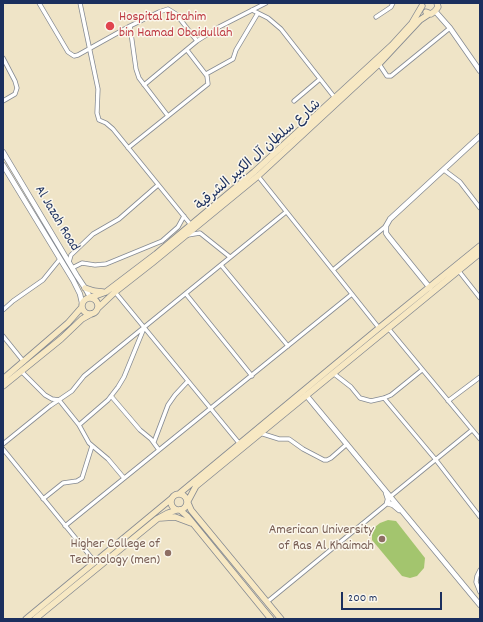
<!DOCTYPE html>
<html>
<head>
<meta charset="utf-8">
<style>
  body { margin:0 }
  #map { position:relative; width:483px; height:622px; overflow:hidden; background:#efe4c7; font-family:Dekko,sans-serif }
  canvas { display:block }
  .frame { position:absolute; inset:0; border:4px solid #1b2f5e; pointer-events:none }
  .scale { position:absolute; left:341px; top:592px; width:101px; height:18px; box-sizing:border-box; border:2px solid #1b2f5e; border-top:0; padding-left:5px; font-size:12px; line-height:14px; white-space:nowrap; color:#1b2f5e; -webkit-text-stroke:3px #fbf7ec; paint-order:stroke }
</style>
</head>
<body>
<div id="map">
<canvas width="483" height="622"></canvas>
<div class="frame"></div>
<div class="scale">200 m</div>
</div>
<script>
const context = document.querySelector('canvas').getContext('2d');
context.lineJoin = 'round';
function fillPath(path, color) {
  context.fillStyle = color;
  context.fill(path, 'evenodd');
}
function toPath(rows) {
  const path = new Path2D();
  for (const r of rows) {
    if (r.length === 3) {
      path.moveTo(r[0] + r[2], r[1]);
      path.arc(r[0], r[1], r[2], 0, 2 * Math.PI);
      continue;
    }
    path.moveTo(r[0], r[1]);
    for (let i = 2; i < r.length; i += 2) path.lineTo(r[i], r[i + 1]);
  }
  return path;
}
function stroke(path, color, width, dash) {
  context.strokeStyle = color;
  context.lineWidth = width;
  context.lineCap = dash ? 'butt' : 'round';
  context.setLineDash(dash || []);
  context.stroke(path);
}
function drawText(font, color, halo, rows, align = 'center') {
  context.font = font + ' Dekko,"Playpen Sans Arabic",sans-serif';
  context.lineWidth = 3;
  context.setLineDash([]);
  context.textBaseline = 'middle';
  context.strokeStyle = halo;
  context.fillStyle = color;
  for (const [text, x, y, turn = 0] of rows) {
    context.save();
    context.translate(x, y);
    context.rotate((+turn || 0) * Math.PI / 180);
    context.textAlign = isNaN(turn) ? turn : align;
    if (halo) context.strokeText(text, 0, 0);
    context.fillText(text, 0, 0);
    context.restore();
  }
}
fillPath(toPath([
  [388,520,396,521,425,558,424,568,417,576,410,578,402,576,372,540,372,535,375,527,380,523]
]), '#a3c56e');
const minor = toPath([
  [39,3,68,52,74,56,78,55,130,26,159,12,168,9,176,14,197,41],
  [80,3,98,89,97,113,99,120,106,123,113,129,191,225],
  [252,10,268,18,281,29,335,98],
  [376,17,391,7,393,3],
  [130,26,136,69,139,78,168,116],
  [3,58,15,81,17,88,15,94,3,101],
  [379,64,387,76,391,76,450,28],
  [206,74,233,59,236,50,258,13],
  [144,85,197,41,219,27,266,3],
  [294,101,320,79],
  [128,148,208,84,207,76,187,50],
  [444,170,460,182,480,208],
  [258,176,379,328],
  [188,235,200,233,230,257],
  [69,262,71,255,93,234,119,219,158,185],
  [221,265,288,346],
  [72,268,82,263,95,265,106,264,162,241,178,227,184,216],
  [333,270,386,226],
  [458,270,480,298],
  [115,292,239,443],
  [186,294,252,376],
  [3,310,13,301,43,280,60,259],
  [388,328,480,439],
  [3,336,24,362],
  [21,371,45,395,52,399,59,400,79,425,89,443,108,459,124,478],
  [333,373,351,387,360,398,371,401,384,398,391,395,422,370],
  [111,396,140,430,151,439,159,450],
  [384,398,436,460,480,517],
  [448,401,480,377],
  [79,425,108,400,118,387,124,377,144,328],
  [260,433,279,439,289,439,303,449,324,460,327,460,331,458,347,444],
  [154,442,168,405,175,395,188,381],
  [3,444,50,406,72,391,84,376,286,212],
  [3,449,95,562],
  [391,496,472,430],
  [43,499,63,483,77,481,82,478,92,446],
  [65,526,352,294],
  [480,570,477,576,476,582,480,592],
  [267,602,389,502]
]);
const tertiary = toPath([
  [435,11,450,28,480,71],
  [3,152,77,276,85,288,90,297],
  [3,165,73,280,80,294,82,303],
  [430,288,388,236,386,233,386,226,390,219,480,136],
  [306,395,480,605],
  [386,493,388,499,387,503,393,505,399,510]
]);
const secondary = toPath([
  [426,12,431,14,435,11,438,7,437,3],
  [85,288,94,291,103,292],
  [90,297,95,296,106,292,156,254,254,172,392,45,412,23,422,6],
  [90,306,8],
  [98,308,115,292,152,263,258,176,379,64,420,20,429,14],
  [3,379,68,323,82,307],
  [3,386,61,339,82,319,91,314],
  [180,493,379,328,480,246],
  [179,502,8],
  [188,501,196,486,480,253],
  [188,503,191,510,281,619],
  [180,510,187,516,271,619],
  [161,518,175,517,191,523],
  [26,619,171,499],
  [35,619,157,519,168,513,177,510]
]);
stroke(minor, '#858a92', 5);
stroke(tertiary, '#858a92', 6);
stroke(secondary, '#858a92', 7);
stroke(minor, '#fff', 3.5);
stroke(tertiary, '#fff', 4.5);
stroke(secondary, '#f7e8c3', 5.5);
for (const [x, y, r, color] of [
  [110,26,5,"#e0444e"],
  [382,539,4,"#8d6e63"],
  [168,553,4,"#8d6e63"]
]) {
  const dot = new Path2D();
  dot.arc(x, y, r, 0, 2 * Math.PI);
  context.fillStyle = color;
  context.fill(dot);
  stroke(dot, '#fbf7ec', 1.5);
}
drawText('14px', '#be3a42', '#fbf7ec', [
  ["Hospital Ibrahim",119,18],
  ["bin Hamad Obaidullah",119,34]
], 'left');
drawText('14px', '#1b2f5e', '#fbf7ec', [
  ["شارع سلطان آل الكبير الشرقية",259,156,-41],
  ["Al Jazah Road",56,219,59]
]);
drawText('14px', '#785e54', '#fbf7ec', [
  ["American University",374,531],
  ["of Ras Al Khaimah",374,547],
  ["Higher College of",160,545],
  ["Technology (men)",160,561]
], 'right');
</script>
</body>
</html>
